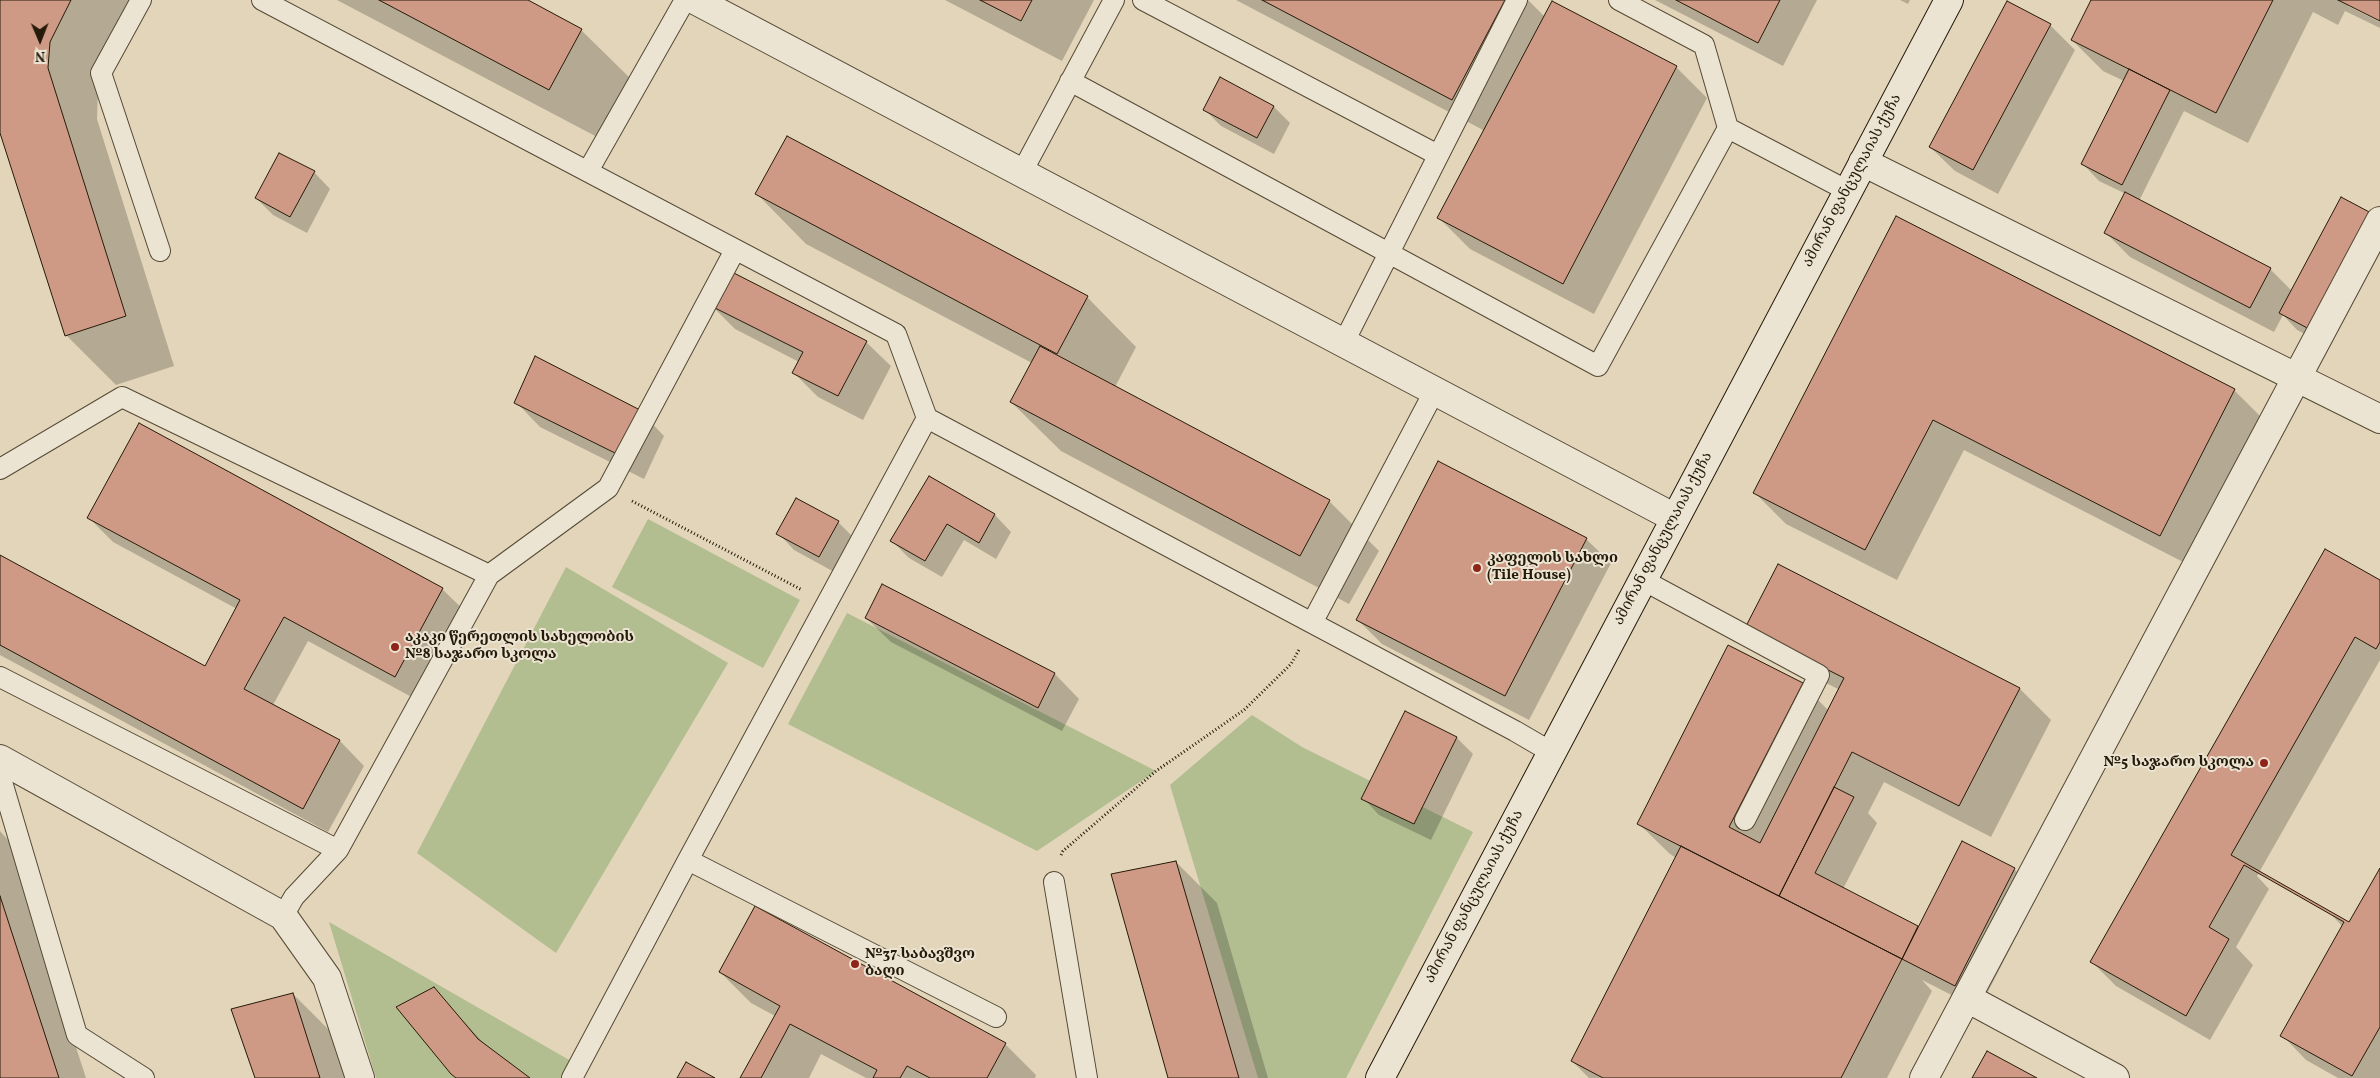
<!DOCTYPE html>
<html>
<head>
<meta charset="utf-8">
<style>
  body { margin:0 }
  #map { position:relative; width:2380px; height:1078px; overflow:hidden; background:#e2d5b9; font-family:Vollkorn,serif }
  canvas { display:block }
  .north { position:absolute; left:15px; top:15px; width:50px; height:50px; -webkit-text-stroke:4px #ece4d2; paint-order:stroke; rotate:179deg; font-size:14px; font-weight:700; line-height:20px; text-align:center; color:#261a09 }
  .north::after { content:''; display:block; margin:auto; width:18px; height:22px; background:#261a09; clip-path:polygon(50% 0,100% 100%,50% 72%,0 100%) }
</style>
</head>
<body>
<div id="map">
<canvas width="2380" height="1078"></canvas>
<div class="north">N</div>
</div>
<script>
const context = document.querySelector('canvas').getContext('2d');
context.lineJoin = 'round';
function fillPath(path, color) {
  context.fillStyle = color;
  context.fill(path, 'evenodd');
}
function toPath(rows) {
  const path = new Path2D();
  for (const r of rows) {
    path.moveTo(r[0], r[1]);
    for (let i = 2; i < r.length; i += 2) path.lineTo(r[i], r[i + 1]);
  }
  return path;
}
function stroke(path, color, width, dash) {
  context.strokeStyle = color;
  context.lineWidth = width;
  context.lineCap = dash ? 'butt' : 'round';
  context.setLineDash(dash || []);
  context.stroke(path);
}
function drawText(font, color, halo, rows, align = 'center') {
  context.font = font + ' Vollkorn,"Noto Serif Georgian",serif';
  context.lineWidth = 4;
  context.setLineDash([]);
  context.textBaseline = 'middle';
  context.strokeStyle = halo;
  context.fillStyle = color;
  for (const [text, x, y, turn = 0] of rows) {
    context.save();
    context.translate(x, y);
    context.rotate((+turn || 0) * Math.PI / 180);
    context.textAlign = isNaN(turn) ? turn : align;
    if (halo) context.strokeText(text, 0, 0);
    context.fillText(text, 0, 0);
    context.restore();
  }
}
fillPath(toPath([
  [648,519,800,600,763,668,612,587],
  [566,567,728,663,556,953,417,853],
  [847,613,1156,771,1037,851,788,724],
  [1252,715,1302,747,1473,832,1346,1078,1258,1078,1170,785],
  [329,922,571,1061,562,1078,376,1078]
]), '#b2bd90');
fillPath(toPath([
  [1,0,146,0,98,91,97,119,174,366,116,385,66,335,0,128],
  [337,0,525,0,581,30,631,79,599,138],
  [945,0,1094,0,1062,61],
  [1236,0,1528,0,1545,17,1676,67,1707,98,1594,314,1470,249,1439,218,1485,131],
  [1655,0,1817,0,1783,66],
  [1900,0,1910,0,1908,4],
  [2093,0,2380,0,2380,20,2348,4,2348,6,2380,22,2380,28,2345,11,2338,25,2313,12,2248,143,2184,111,2139,201,2270,269,2292,291,2328,346,2297,330,2283,315,2274,332,2130,257,2105,232,2126,194,2099,181,2083,164,2124,81,2103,71,2072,40],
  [2050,25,2075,50,1998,194,1955,171,1930,147],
  [1221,79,1274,107,1290,123,1274,154,1221,126,1205,110],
  [314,172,330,189,307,233,273,215,256,198],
  [757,194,1087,297,1136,347,1115,387,1329,501,1379,551,1349,604,1061,451,1011,402,1032,363,806,244],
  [1896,217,2234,390,2265,421,2191,566,1964,450,1897,580,1786,524,1755,493],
  [711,305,866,342,891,366,863,420,818,397,794,373,799,362,735,329],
  [516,402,640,411,664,436,644,479,540,427],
  [929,478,995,515,1011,532,996,559,964,540,942,577,909,558,892,541],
  [89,518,442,589,467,613,419,701,308,641,273,705,340,741,364,766,328,832,0,655,0,556,205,668,237,609,113,542],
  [838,522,855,539,836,573,794,550,778,533],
  [1586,539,1611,563,1529,720,1382,644,1357,619],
  [1778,566,2020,689,2051,720,1991,837,1884,782,1868,813,1877,823,1843,889,1919,928,2014,869,2039,893,1979,1009,1922,980,1932,991,1887,1078,1589,1078,1572,1061,1676,858,1670,854,1638,823,1729,647,1802,684,1829,711,1840,690,1778,659],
  [2380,581,2380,660,2257,876,2269,889,2236,947,2253,965,2210,1040,2116,986,2092,962],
  [883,585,1055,674,1079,699,1062,731,891,642,866,618],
  [1457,738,1473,754,1431,840,1379,815,1363,798],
  [0,831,9,841,86,1078,0,1078],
  [1176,862,1217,903,1268,1078,1170,1078],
  [2380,871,2380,1078,2338,1078,2306,1060,2282,1035,2343,927,2328,911,2350,924],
  [720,972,1005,1044,1036,1075,1035,1078,866,1078,821,1054,809,1078,741,1078,775,1016,751,1003],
  [433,988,488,1048,527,1078,456,1078],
  [293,994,334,1035,348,1078,257,1078]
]), '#0003');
const building = toPath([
  [0,0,71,0,50,42,48,68,126,316,65,336,0,133,0,0],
  [379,0,528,0,582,29,549,90,379,0],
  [980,0,1032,0,1021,21,980,0],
  [1262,0,1505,0,1452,100,1262,0],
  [1676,0,1780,0,1758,43,1676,0],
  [2091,0,2273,0,2216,113,2071,40,2091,0],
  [2338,0,2380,0,2380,21,2338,0],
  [1552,1,1677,66,1563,284,1437,218,1552,1],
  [2007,1,2051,24,1973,170,1929,147,2007,1],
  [2129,69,2170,90,2122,185,2081,164,2129,69],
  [1220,77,1274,106,1257,138,1203,110,1220,77],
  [787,136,1088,296,1057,354,755,194,787,136],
  [279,153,315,171,290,217,255,198,279,153],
  [2125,192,2271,268,2250,308,2104,233,2125,192],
  [2341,197,2373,214,2311,330,2279,313,2341,197],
  [1896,216,2235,389,2160,536,1933,420,1865,550,1753,493,1896,216],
  [728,270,867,341,838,396,792,373,803,352,709,305,728,270],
  [1040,346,1330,500,1300,556,1010,402,1040,346],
  [535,356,640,410,619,455,514,403,535,356],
  [139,423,443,588,395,677,284,617,244,689,340,740,303,809,0,645,0,555,205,666,240,600,87,518,139,423],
  [1438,461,1587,538,1505,696,1356,620,1438,461],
  [929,476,995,514,979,543,947,524,925,561,890,541,929,476],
  [796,498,839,521,819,557,776,534,796,498],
  [2325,549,2380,580,2380,642,2376,649,2355,637,2231,855,2349,922,2380,868,2380,1027,2352,1076,2280,1036,2344,922,2244,865,2209,927,2229,939,2186,1016,2090,962,2325,549],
  [1778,564,2020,688,1959,806,1852,752,1779,896,1637,824,1728,645,1803,683,1729,827,1760,843,1844,678,1745,628,1778,564],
  [882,584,1055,673,1038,708,865,618,882,584],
  [1405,711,1457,737,1414,824,1361,799,1405,711],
  [1834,787,1854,797,1815,873,1918,926,1902,959,1779,896,1834,787],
  [1962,841,2015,868,1955,986,1902,959,1962,841],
  [1681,846,1902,959,1841,1078,1603,1078,1571,1061,1681,846],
  [1176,861,1239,1078,1168,1078,1111,874,1176,861],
  [0,896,59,1078,0,1078,0,896],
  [755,906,1006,1043,987,1078,930,1078,907,1066,900,1078,873,1078,877,1070,790,1024,761,1078,740,1078,780,1006,719,972,755,906],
  [434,987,478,1039,530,1078,456,1078,451,1074,396,1007,434,987],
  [293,993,320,1078,255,1078,231,1009,293,993],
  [1987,1051,2037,1078,1972,1078,1987,1051],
  [686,1062,715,1078,677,1078,686,1062]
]);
fillPath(building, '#cf9a85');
stroke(building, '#261a09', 1);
const lane = toPath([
  [141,0,101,73,160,251],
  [262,0,896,334,927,418,1515,731,1551,752],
  [1143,0,1438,155],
  [1619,0,1704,45,1728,128,1848,191],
  [1070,81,1598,366,1728,128],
  [588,171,685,0],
  [1022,172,1114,0],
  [1344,342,1517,0],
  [0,469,122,397,489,575,338,850,0,677],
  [489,575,608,488,735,250],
  [1643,580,1819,675,1745,820],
  [1312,623,1435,390],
  [0,775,77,1035,144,1078],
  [688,860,996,1017],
  [1054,882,1087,1078],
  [283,916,294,897,338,850],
  [572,1078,688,860,927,418]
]);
const street = toPath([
  [695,0,1675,518],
  [1863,162,2380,419],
  [0,759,283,916,327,978,360,1078],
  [1967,998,2115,1078],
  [1924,1078,2380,221]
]);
const secondary = toPath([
  [1380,1078,1949,0]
]);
stroke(lane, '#554935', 22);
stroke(street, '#554935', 30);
stroke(secondary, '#261a09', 30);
stroke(toPath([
  [632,501,802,590],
  [1061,855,1063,851,1156,771,1244,710,1291,664,1300,648]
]), '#261a09', 3, [1, 2.5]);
stroke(lane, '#ece4d2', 20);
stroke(street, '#ece4d2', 28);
stroke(secondary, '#ece4d2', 28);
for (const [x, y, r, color] of [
  [1477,568,5,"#8f2418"],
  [395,647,5,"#8f2418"],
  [2264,763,5,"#8f2418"],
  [855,964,5,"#8f2418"]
]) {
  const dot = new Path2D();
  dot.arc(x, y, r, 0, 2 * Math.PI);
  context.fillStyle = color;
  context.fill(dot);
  stroke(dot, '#ece4d2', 2);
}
drawText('15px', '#261a09', '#ece4d2', [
  ["ამირან ფანცულაიას ქუჩა",1853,181,-62],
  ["ამირან ფანცულაიას ქუჩა",1664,539,-62],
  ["ამირან ფანცულაიას ქუჩა",1475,897,-62]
]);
drawText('bold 15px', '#261a09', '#ece4d2', [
  ["კაფელის სახლი",1487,559],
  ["(Tile House)",1487,576],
  ["აკაკი წერეთლის სახელობის",405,638],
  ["№8 საჯარო სკოლა",405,655],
  ["№5 საჯარო სკოლა",2254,763,"right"],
  ["№37 საბავშვო",865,955],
  ["ბაღი",865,972]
], 'left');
</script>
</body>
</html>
